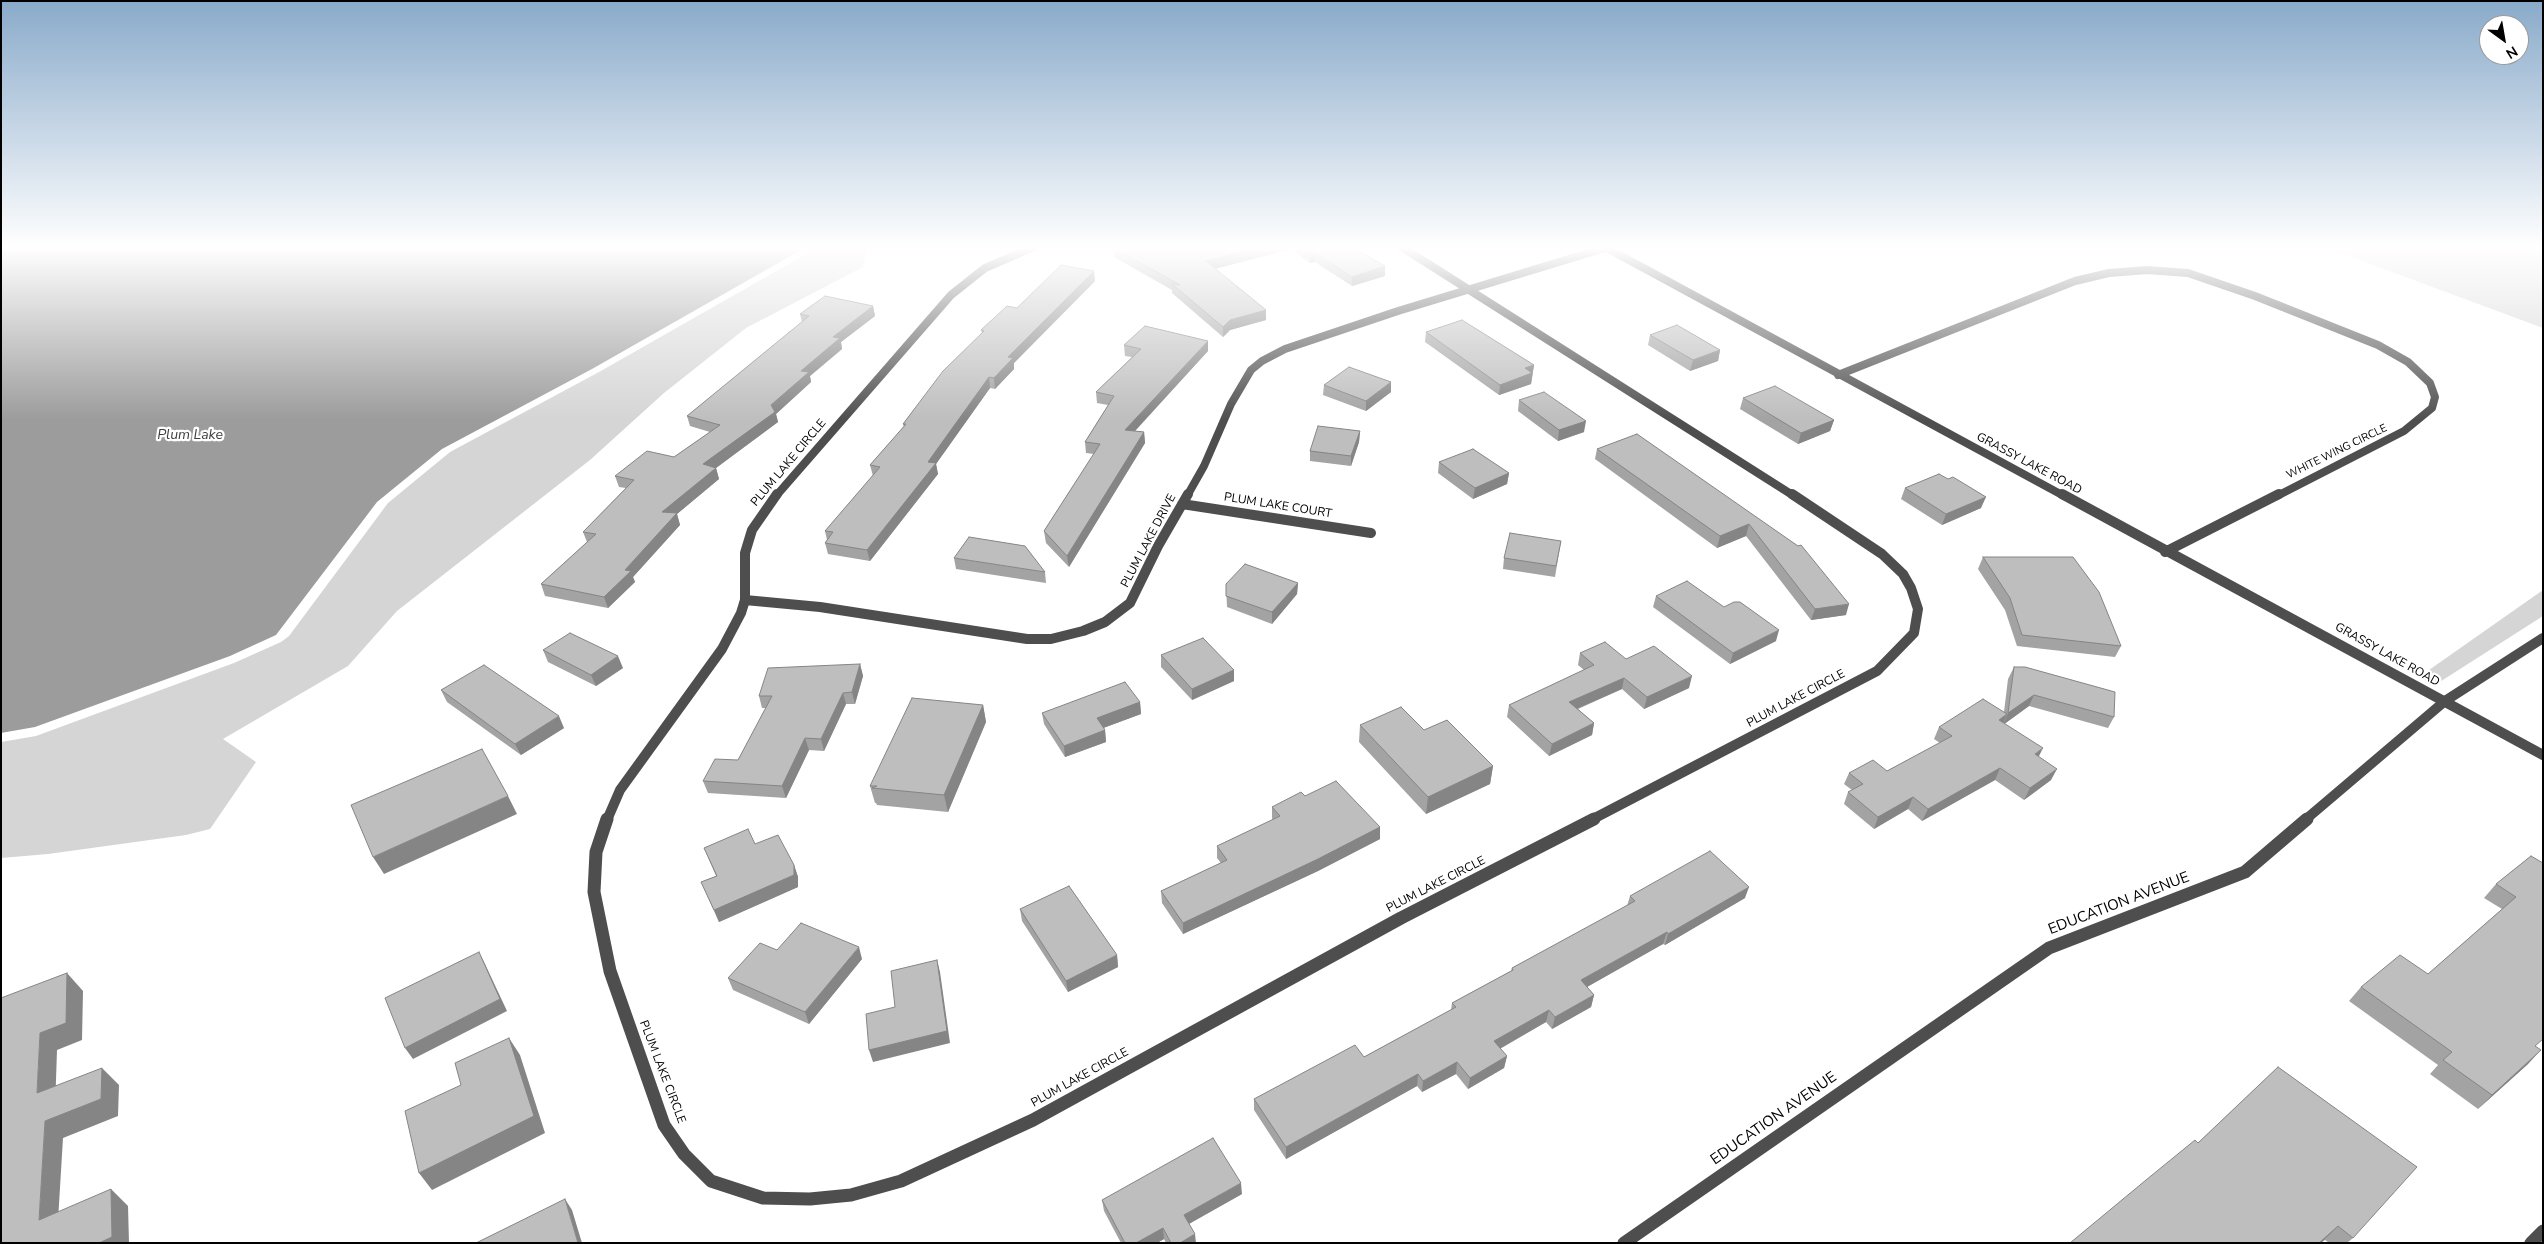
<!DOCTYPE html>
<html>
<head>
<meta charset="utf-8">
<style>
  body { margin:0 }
  #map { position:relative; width:2544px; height:1244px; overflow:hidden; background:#fff; font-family:"Nunito Sans",sans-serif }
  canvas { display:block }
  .frame { position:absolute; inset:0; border:2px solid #000; pointer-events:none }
  .north { position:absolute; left:2479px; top:15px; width:50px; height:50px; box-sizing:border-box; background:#fff; border:1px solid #999; border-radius:50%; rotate:148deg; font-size:14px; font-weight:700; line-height:20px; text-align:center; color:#000 }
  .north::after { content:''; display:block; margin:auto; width:18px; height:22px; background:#000; clip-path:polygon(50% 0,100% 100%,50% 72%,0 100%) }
</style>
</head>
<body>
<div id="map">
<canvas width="2544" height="1244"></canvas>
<div class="frame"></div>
<div class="north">N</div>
</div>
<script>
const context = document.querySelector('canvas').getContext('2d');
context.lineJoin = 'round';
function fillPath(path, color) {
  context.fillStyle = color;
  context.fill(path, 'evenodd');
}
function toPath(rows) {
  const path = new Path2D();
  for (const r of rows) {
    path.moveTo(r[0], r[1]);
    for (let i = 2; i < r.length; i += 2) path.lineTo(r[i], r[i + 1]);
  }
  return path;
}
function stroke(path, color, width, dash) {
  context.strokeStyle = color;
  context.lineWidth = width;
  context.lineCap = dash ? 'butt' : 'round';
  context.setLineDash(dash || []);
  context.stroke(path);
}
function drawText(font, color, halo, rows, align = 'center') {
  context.font = font + ' "Nunito Sans",sans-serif';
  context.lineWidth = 4.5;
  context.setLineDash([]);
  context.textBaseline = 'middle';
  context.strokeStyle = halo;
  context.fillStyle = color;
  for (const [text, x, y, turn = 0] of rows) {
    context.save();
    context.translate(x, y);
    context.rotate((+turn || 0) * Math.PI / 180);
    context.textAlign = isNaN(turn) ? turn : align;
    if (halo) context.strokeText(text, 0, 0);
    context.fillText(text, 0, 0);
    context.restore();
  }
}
fillPath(toPath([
  [813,246,868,246,863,267,746,328,664,393,590,460,397,611,348,666,223,739,256,762,210,829,186,835,48,854,1,858,1,742,36,736,234,663,281,642,289,636,388,503,450,452,599,372,808,253],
  [2322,246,2543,246,2543,328],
  [2543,590,2543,616,2435,685,2419,677]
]), '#d5d5d5');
fillPath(toPath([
  [1,246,804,246,801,250,592,369,442,449,377,502,276,635,230,656,35,727,1,733]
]), '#9c9c9c');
stroke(toPath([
  [1400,246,1794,496],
  [1603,246,2064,496],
  [1838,375,2075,281,2109,273,2147,270,2188,273,2255,296,2378,345,2408,362,2430,383,2435,397,2432,408,2404,431,2277,496],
  [776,496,951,295,985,268,1036,246],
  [1187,496,1204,466,1231,404,1251,370,1262,361,1285,349,1398,311,1605,248]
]), '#4e4e4e', 8);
stroke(toPath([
  [2062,494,2543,755],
  [1182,504,1371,533],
  [2165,552,2279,494],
  [745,600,820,607,1027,639,1051,639,1083,631,1105,622,1130,603,1158,546,1188,494],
  [607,820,620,790,722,649,741,613,745,600,745,553,752,530,777,494],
  [1591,820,1877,671,1914,633,1918,609,1911,588,1903,574,1882,554,1792,494]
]), '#4e4e4e', 10);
stroke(toPath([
  [607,819,596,852,594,892,610,971,664,1125,684,1154,711,1181,763,1198,810,1199,851,1195,901,1181,1033,1120,1401,918,1594,819],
  [2531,1243,2543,1231]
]), '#4e4e4e', 13);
stroke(toPath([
  [2305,820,2445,701,2543,638]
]), '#4e4e4e', 10);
stroke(toPath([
  [1624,1243,2049,948,2245,872,2307,819]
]), '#4e4e4e', 13);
fillPath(toPath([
  [1118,246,1350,246,1385,266,1385,276,1352,286,1315,262,1310,263,1291,249,1215,269,1266,320,1230,330,1223,337,1172,293,1172,290,1114,257,1114,248],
  [1095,281,1014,363,1014,369,995,389,990,388,936,464,938,474,870,561,828,554,825,543,827,540,825,531,873,476,870,465,904,427,903,424,982,333,981,330,1017,308],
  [873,306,875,316,841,342,842,349,810,376,811,382,776,414,778,422,716,468,719,479,677,514,680,525,633,577,635,582,608,608,545,596,541,584,587,542,583,532,626,488,619,487,615,476,674,457,710,432,690,426,687,416,802,322,800,314],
  [1426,332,1534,365,1531,384,1499,395,1425,342],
  [1650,335,1720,350,1718,361,1690,371,1648,345],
  [1124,345,1208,351,1134,431,1144,432,1145,443,1069,567,1046,543,1044,531,1094,454,1086,453,1085,442,1108,405,1097,403,1096,392,1132,357,1125,356],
  [1324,385,1391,392,1366,411,1323,395],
  [1743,398,1834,420,1830,431,1798,444,1740,409],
  [1519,400,1584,432,1558,441,1518,411],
  [1360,431,1359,442,1351,466,1310,461,1310,451],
  [1597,449,1798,546,1846,615,1811,620,1746,536,1717,548,1595,459],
  [1439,462,1509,473,1507,484,1473,499,1438,473],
  [1948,479,1981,508,1942,525,1901,499,1905,488],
  [1561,541,1555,577,1503,569,1504,558],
  [1983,557,2121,646,2115,657,2017,646,2005,610,1978,569],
  [954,558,1045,572,1046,583,956,569],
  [1298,583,1297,594,1272,624,1227,607,1226,584],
  [1656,596,1724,607,1776,641,1730,664,1653,607],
  [543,650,623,668,596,686,548,662],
  [1580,653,1626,659,1689,688,1644,709,1622,689,1578,709,1594,723,1592,735,1549,756,1507,717,1509,705,1584,670,1578,665],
  [1161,655,1234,670,1234,681,1192,700,1161,667],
  [860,664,863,676,855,704,846,704,824,751,809,750,786,798,708,793,703,781,738,760,766,708,762,708,759,696],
  [2014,667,2114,717,2108,728,2029,706,2004,724,2039,757,2051,780,2024,800,1995,780,1922,821,1908,809,1874,829,1844,804,1848,792,1852,790,1844,784,1849,773,1887,771,1940,743,1934,739,1939,727,2004,712,2008,679],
  [441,690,564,728,521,755,447,702],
  [1140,702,1141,714,1103,728,1105,730,1106,742,1065,757,1044,724,1042,713],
  [983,705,986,722,948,812,877,805,876,803,875,803,870,786],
  [1360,725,1424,730,1493,766,1490,784,1426,814,1359,742],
  [1305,796,1380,827,1380,839,1318,871,1183,934,1162,903,1161,891,1221,863,1217,858,1217,846,1273,820,1272,818,1272,807],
  [755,844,794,865,798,877,798,887,719,922,701,882,716,876,704,848],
  [2531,856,2535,1046,2528,1064,2478,1109,2430,1074,2438,1065,2349,1001,2361,987,2428,974,2502,909,2484,898,2496,884],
  [1630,896,1745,898,1665,945,1663,944,1587,987,1594,995,1591,1007,1552,1029,1546,1022,1500,1049,1507,1056,1504,1068,1468,1089,1456,1074,1422,1092,1417,1086,1286,1159,1254,1110,1254,1099,1364,1057,1451,1010,1452,1003,1511,971,1512,968,1627,906],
  [1020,909,1117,955,1118,967,1068,992,1022,921],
  [777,950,862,959,809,1024,733,990,728,978],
  [2278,1067,2353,1238,2347,1243,2329,1243,2325,1240,2321,1243,2070,1243,2198,1143],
  [1242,1194,1189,1224,1196,1243,1166,1243,1164,1239,1157,1243,1121,1243,1104,1211,1102,1200]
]), '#a3a3a3');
fillPath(toPath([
  [1265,246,1291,246,1291,249,1206,271,1206,261],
  [1315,253,1315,262,1310,263,1311,254],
  [1385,266,1385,276,1352,286,1352,277],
  [1094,271,1095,281,1014,363,1014,369,995,389,994,378,1008,357],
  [873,306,875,316,841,342,842,349,810,376,811,382,776,414,778,422,716,468,719,479,677,514,680,525,633,577,635,582,608,608,604,597,625,570,662,512,703,464,771,405,801,371,833,337],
  [1266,310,1266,320,1230,330,1223,337,1223,327,1230,320],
  [1208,341,1208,351,1126,441,1125,430],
  [1720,350,1718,361,1690,371,1693,360],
  [1534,365,1531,384,1499,395,1500,385,1525,368],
  [989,377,990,388,936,464,938,474,870,561,867,550,928,462],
  [1391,382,1391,392,1366,411,1366,401],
  [1834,420,1830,431,1798,444,1801,433],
  [1586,421,1584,432,1558,441,1559,430],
  [1360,431,1359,442,1351,466,1351,456],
  [1144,432,1145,443,1069,567,1067,556],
  [1509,473,1507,484,1473,499,1475,488],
  [1986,497,1981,508,1942,525,1946,514],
  [1749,524,1746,536,1717,548,1720,536],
  [1298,583,1297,594,1272,624,1272,612],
  [1849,604,1846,615,1811,620,1815,609],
  [1779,630,1776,641,1730,664,1733,653],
  [618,656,623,668,596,686,591,675],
  [860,664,863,676,855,704,852,692],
  [1234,670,1234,681,1192,700,1192,689],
  [1692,676,1689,688,1644,709,1647,697],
  [1624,678,1622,689,1567,713,1569,702],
  [843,693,846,704,824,751,821,739],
  [2034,695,2029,706,2003,725,2008,713],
  [1140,702,1141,714,1098,730,1097,718],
  [983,705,986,722,948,812,944,795],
  [2007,714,2002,726,1999,720],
  [559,716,564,728,521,755,515,744],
  [1594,723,1592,735,1549,756,1552,744],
  [1105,730,1106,742,1065,757,1064,746],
  [805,738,809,750,786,798,782,786],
  [2043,748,2037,760,2035,754],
  [1493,766,1490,784,1426,814,1428,797],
  [2000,768,1995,780,1922,821,1928,809],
  [2057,769,2051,780,2024,800,2030,788],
  [508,796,517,814,384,874,373,857],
  [1913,797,1908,809,1874,829,1878,817],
  [1380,827,1380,839,1318,871,1183,934,1183,923],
  [794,865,798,877,798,887,719,922,714,910],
  [1749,887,1745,898,1665,945,1668,934],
  [1667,932,1663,944,1578,992,1581,980],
  [859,947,862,959,809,1024,805,1012],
  [479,952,485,964,507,1011,413,1059,405,1048],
  [1117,955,1118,967,1068,992,1066,981],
  [937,960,940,972,950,1043,873,1062,869,1050],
  [67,973,83,991,82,1040,57,1050,55,1110,37,1093,40,1033],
  [1594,995,1591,1007,1552,1029,1555,1017],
  [1549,1010,1546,1022,1492,1053,1494,1041],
  [509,1038,520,1055,545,1133,432,1190,419,1173],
  [2541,1050,2528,1064,2478,1109,2492,1095],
  [1507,1056,1504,1068,1468,1089,1470,1078],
  [1457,1062,1456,1074,1422,1092,1423,1081],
  [102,1068,119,1085,118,1116,63,1138,57,1237,39,1220,45,1121],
  [1418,1074,1417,1086,1286,1159,1286,1147],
  [1241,1183,1242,1194,1185,1226,1184,1215],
  [111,1189,128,1206,129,1243,99,1243],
  [565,1199,572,1210,582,1243,578,1243],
  [2338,1226,2321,1243,2319,1243],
  [1163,1228,1164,1239,1157,1243,1136,1243],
  [1195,1234,1196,1243,1180,1243]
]), '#858585');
const building = toPath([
  [1118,246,1265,246,1206,261,1266,310,1230,320,1223,327,1172,284,1180,285,1114,248,1118,246],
  [1300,246,1350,246,1385,266,1352,277,1315,253,1311,254,1300,246],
  [1061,265,1094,271,1008,357,1013,358,994,378,989,377,928,462,936,463,867,550,825,543,833,532,825,531,880,467,870,465,906,424,903,424,943,371,984,331,981,330,1007,306,1017,308,1061,265],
  [825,296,873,306,833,337,840,338,801,371,809,372,771,405,775,412,703,464,716,468,662,512,677,513,625,570,631,571,604,597,541,584,596,534,583,532,634,480,615,476,647,451,674,457,720,425,687,416,809,316,800,314,825,296],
  [1462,320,1534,365,1525,368,1532,373,1500,385,1426,332,1462,320],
  [1677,325,1720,350,1693,360,1650,335,1677,325],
  [1145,326,1208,341,1125,430,1144,432,1067,556,1044,531,1100,444,1085,442,1114,396,1096,392,1141,349,1124,345,1145,326],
  [1349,367,1391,382,1366,401,1324,385,1349,367],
  [1775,386,1834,420,1801,433,1743,398,1775,386],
  [1544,392,1586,421,1559,430,1519,400,1544,392],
  [1318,426,1360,431,1351,456,1310,451,1318,426],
  [1637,434,1798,546,1801,545,1849,604,1815,609,1749,524,1720,536,1597,449,1637,434],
  [1473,449,1509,473,1475,488,1439,462,1473,449],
  [1939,474,1948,479,1953,477,1986,497,1946,514,1905,488,1939,474],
  [1510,533,1561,541,1556,566,1504,558,1510,533],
  [969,537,1025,546,1045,572,954,558,969,537],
  [1983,557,2073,557,2099,592,2121,646,2022,635,2010,598,1983,557],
  [1245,564,1298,583,1272,612,1226,596,1226,584,1245,564],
  [1687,581,1724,607,1734,602,1740,602,1779,630,1733,653,1656,596,1687,581],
  [570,633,618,656,591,675,543,650,570,633],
  [1203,638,1234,670,1192,689,1161,655,1203,638],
  [1605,642,1626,659,1654,646,1692,676,1647,697,1624,678,1569,702,1594,723,1552,744,1509,705,1594,665,1580,653,1605,642],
  [860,664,852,692,843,693,821,739,805,738,782,786,703,781,715,759,738,760,772,696,759,696,768,668,860,664],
  [484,665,559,716,515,744,441,690,484,665],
  [2014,667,2025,667,2115,692,2114,717,2034,695,2008,713,2014,667],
  [1125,682,1140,702,1097,718,1105,730,1064,746,1042,713,1125,682],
  [912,698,983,705,944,795,872,788,877,786,870,786,912,698],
  [1983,699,2007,714,1999,720,2043,748,2035,754,2057,769,2030,788,2000,768,1928,809,1913,797,1878,817,1848,792,1863,784,1849,773,1873,760,1887,771,1952,736,1939,727,1983,699],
  [1401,707,1424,730,1447,720,1493,766,1428,797,1360,725,1401,707],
  [482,749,508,796,373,857,351,805,482,749],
  [1336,781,1380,827,1318,859,1183,923,1161,891,1227,860,1217,846,1280,816,1272,807,1301,792,1305,796,1336,781],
  [748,829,755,844,778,835,794,865,794,875,714,910,701,882,717,876,704,848,748,829],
  [1710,851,1749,887,1668,934,1667,932,1581,980,1594,995,1555,1017,1549,1010,1494,1041,1507,1056,1470,1078,1457,1062,1423,1081,1418,1074,1286,1147,1254,1099,1355,1045,1364,1057,1456,1007,1452,1003,1513,970,1512,968,1635,901,1630,896,1710,851],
  [2531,856,2543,863,2543,1039,2535,1046,2541,1050,2492,1095,2443,1060,2452,1052,2361,987,2400,955,2428,974,2516,897,2496,884,2531,856],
  [1069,886,1117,955,1066,981,1020,909,1069,886],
  [801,923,859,947,805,1012,728,978,760,943,777,950,801,923],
  [479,952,500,999,405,1048,385,998,479,952],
  [937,960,947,1031,869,1050,866,1014,895,1007,891,971,937,960],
  [67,973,66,1023,40,1033,37,1093,102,1068,101,1099,45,1121,39,1220,111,1189,112,1237,99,1243,1,1243,1,998,67,973],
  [509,1038,534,1116,419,1173,405,1111,461,1085,455,1063,509,1038],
  [2278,1067,2417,1167,2353,1238,2338,1226,2319,1243,2070,1243,2146,1180,2195,1140,2198,1143,2278,1067],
  [1213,1138,1241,1183,1184,1215,1195,1234,1180,1243,1171,1243,1163,1228,1136,1243,1125,1243,1102,1200,1213,1138],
  [565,1199,578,1243,476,1243,565,1199]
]);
fillPath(building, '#bebebe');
stroke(building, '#858585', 1);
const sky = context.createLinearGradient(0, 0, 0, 420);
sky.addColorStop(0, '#89aaca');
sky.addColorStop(0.59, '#fff');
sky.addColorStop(1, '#ffffff00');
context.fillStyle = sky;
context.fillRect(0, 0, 2544, 420);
drawText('11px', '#000', '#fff', [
  ["WHITE WING CIRCLE",2337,452,-26]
]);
drawText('12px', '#000', '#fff', [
  ["PLUM LAKE CIRCLE",789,463,-50],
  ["GRASSY LAKE ROAD",2029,464,28],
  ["PLUM LAKE COURT",1278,506,9],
  ["PLUM LAKE DRIVE",1149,541,-62],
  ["GRASSY LAKE ROAD",2387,655,29],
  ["PLUM LAKE CIRCLE",1796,699,-28],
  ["PLUM LAKE CIRCLE",1436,885,-27],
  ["PLUM LAKE CIRCLE",662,1072,69],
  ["PLUM LAKE CIRCLE",1080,1078,-29]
]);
drawText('italic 14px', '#3d3d3d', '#fff', [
  ["Plum Lake",190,436]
]);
drawText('15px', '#000', '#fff', [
  ["EDUCATION AVENUE",2119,904,-21],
  ["EDUCATION AVENUE",1774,1119,-35]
]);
</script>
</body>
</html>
